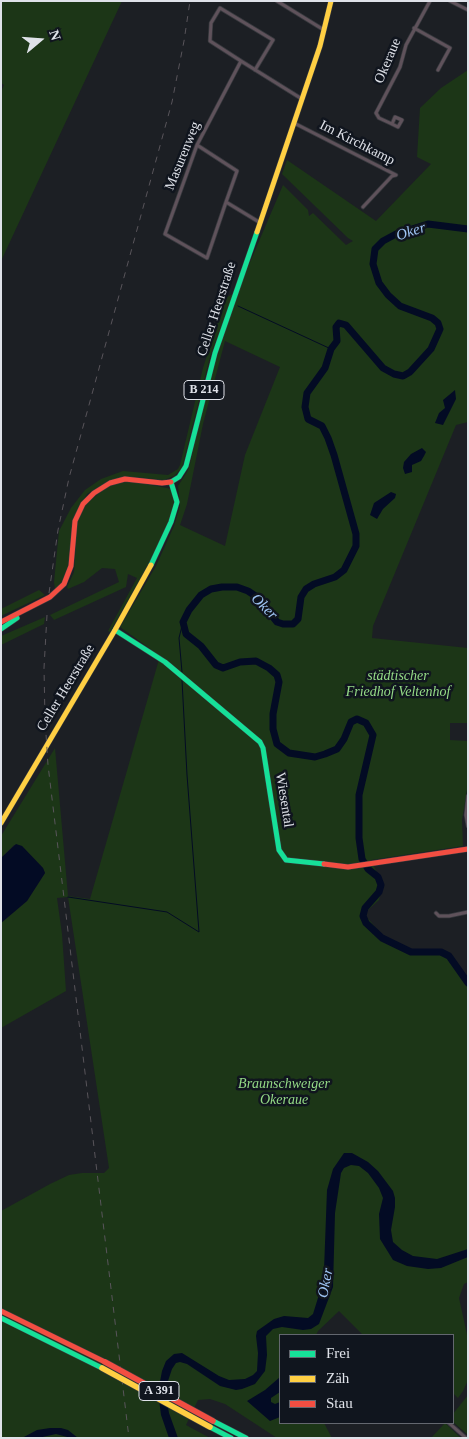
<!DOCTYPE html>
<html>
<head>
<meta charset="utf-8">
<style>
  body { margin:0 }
  #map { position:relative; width:469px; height:1439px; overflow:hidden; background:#1c1f24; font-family:Georgia,serif }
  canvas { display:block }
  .frame { position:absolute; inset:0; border:2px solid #dfe2e9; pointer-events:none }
  .legend { position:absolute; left:279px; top:1334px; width:175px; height:90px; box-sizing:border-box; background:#10151e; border:1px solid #63676f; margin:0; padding:6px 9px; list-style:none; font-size:15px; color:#dfe2e9 }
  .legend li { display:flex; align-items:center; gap:10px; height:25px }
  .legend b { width:25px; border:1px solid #63676f }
  .north { position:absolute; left:15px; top:15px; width:50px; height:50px; -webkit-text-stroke:4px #10151e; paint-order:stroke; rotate:72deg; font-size:14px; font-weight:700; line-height:20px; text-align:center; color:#dfe2e9 }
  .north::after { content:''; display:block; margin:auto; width:18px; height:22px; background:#dfe2e9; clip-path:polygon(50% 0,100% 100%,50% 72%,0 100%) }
</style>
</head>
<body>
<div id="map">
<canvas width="469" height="1439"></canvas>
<div class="frame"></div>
<ul class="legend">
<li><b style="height:6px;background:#16e098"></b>Frei</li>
<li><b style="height:6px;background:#ffcf43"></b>Zäh</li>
<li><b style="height:6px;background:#f24e42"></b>Stau</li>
</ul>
<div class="north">N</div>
</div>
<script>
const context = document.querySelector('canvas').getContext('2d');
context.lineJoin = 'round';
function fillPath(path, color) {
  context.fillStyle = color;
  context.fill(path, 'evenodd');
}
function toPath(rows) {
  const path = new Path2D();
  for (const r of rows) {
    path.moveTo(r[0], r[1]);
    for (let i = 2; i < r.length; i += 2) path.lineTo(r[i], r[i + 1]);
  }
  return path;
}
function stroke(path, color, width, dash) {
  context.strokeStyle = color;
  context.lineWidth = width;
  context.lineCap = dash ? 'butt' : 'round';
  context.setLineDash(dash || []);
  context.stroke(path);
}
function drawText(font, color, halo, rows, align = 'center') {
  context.font = font + ' Georgia,serif';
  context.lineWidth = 5;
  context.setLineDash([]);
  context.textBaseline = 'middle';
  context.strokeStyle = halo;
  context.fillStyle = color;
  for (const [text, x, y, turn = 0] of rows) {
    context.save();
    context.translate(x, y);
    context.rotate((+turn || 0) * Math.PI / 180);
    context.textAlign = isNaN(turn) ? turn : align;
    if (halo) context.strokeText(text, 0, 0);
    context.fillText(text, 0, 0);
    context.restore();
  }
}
fillPath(toPath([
  [1,1,122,1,1,261,1,92,4,85,1,83],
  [468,70,468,422,456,425,373,626,372,638,468,648,468,723,450,723,450,740,468,741,468,784,462,820,463,846,371,860,383,885,379,900,367,911,366,916,381,934,411,950,441,950,453,957,459,972,468,982,468,1282,464,1284,459,1298,468,1339,468,1380,463,1391,458,1398,453,1393,453,1335,363,1335,339,1311,318,1331,316,1335,280,1335,280,1423,324,1423,332,1438,277,1438,225,1404,210,1399,198,1400,186,1425,210,1438,1,1438,1,1211,50,1184,69,1175,82,1173,104,1173,109,1168,68,897,57,898,62,934,66,991,1,1028,1,923,27,901,45,873,43,868,22,846,14,845,1,858,1,836,55,748,68,896,90,899,160,656,120,627,156,566,174,526,180,506,178,486,187,472,190,464,206,393,236,295,283,185,308,210,309,216,313,213,346,245,353,241,348,238,282,174,287,160,376,221,431,164,417,157,420,108,441,88],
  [225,341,280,367,245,455,225,546,180,525,187,504,203,424],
  [233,294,210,357,182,468,174,476,164,480,135,477,110,480,87,494,73,519,68,569,62,582,55,589,54,582,59,531,71,508,85,490,101,479,123,471,168,475,178,469,180,465,203,368,211,343,225,298],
  [130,481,167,488,170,489,174,497,173,511,156,551,110,632,108,631,137,578,128,574,126,587,54,620,50,615,119,582,115,569,102,568,84,582,68,589,67,587,74,572,76,543,76,526,83,508,90,500,110,485],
  [39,590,45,595,1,616,1,609],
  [45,617,44,624,1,645,1,636],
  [468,1395,468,1435,453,1422,453,1414],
  [445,1423,461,1438,431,1438]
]), '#1c3617');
fillPath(toPath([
  [455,390,456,399,443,425,435,423,439,413,445,408,443,400],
  [422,448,426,452,424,456,421,461,412,465,412,472,405,474,403,468,404,462,411,454],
  [391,492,396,494,395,498,383,509,377,519,370,515,374,503],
  [16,844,22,846,43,868,45,873,27,901,1,923,1,858],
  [344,1153,352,1153,368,1162,378,1171,393,1191,395,1198,395,1207,391,1230,393,1242,402,1250,413,1256,437,1259,468,1249,468,1257,441,1268,428,1269,407,1266,393,1260,380,1239,379,1214,383,1198,379,1188,368,1173,359,1166,351,1165,344,1168,341,1173,335,1213,333,1287,319,1324,311,1329,303,1330,282,1327,273,1329,266,1336,267,1355,265,1371,255,1384,242,1389,236,1390,220,1386,187,1364,180,1362,176,1363,172,1369,167,1384,166,1395,169,1413,178,1438,169,1438,161,1415,158,1392,162,1371,166,1361,174,1354,182,1353,219,1376,229,1380,245,1379,253,1375,257,1371,258,1353,256,1336,257,1331,274,1319,284,1316,308,1318,313,1314,322,1285,324,1270,327,1190,333,1169],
  [280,1377,280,1392,271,1398,271,1402,275,1404,280,1402,280,1417,270,1421,247,1401,265,1390],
  [50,1428,61,1428,68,1430,78,1438,71,1438,56,1434,38,1438,22,1438,37,1430]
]), '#030b24');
stroke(toPath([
  [238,306,331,349],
  [182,672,179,638,183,622],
  [68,897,167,912,199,932,187,775,182,680]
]), '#030b24', 1);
stroke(toPath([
  [468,229,428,224,396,234,383,241,375,249,373,264,379,283,388,295,400,306,432,318,438,323,440,329,431,349,410,372,403,376,394,374,383,368,346,325,339,323,336,327,337,341,331,349,325,368,307,393,305,407,308,419,322,426,328,438,334,455,356,534,356,546,344,570,335,577,314,584,306,589,301,597,298,619,293,624,283,624,277,622,257,597,248,591,237,587,222,587,211,589,201,595,189,610,183,622,186,634,201,646,216,665,223,668,240,662,256,661,269,668,277,675,279,682,273,714,273,729,277,744,289,753,315,757,325,754,337,749,344,739,351,722,357,719,366,723,373,735,359,795,359,838,362,859,368,869,378,877,381,885,379,892,365,908,363,916,366,923,382,938,411,952,441,952,449,956,468,983]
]), '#030b24', 7);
const street = toPath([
  [277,1,324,30],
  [450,1,468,10],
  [414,28,450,48,438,70],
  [255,70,273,40,220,8,211,23,210,41,241,61,302,99],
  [294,123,396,175,392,176,363,207],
  [392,124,395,117,402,120,398,127,392,124,379,118,376,113,400,67,406,45,430,1],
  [197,145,237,171,226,202,259,222],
  [226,202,207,258,165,234,197,145,241,61],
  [468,796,466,815,468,826],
  [436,913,439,916,449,916,468,912],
  [449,1423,466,1438]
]);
const fast = toPath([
  [171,482,179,477,186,466,215,353,257,232],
  [151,565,171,522,177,502,171,482],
  [1,629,17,618],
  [115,630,165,662,260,742,263,748,279,850,286,860,324,864],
  [1,1318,102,1368],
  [213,1421,246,1438],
  [210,1427,231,1438]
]);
const slow = toPath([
  [257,232,320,46,331,1],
  [1,823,115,630,151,565]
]);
const jam = toPath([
  [1,622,50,597,64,584,71,566,75,521,83,504,94,493,110,483,125,479,162,483,171,482],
  [324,864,348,867,468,849],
  [1,1311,105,1362]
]);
stroke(street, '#383a3f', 4.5);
stroke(fast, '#383a3f', 6);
stroke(slow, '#383a3f', 6);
stroke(jam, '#383a3f', 6);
stroke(street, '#5f525b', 3);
stroke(fast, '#16e098', 5);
stroke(slow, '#ffcf43', 5);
stroke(jam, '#f24e42', 5);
stroke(toPath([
  [49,593,58,530,69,478,172,102,184,41,190,1],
  [47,615,44,668,45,719,48,765,129,1438]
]), '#59555b', 1, [6, 6]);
const slowBridge = toPath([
  [102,1368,210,1427]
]);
const jamBridge = toPath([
  [105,1362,213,1421]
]);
stroke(slowBridge, '#383a3f', 7, []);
stroke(jamBridge, '#383a3f', 7, []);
stroke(slowBridge, '#ffcf43', 5.5);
stroke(jamBridge, '#f24e42', 5.5);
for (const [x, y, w] of [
  [204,390,40],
  [159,1391,40]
]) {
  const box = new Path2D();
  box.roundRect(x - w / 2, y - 9.5, w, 19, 4);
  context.fillStyle = '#10151e';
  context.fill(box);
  stroke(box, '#dfe2e9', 1);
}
drawText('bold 12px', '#dfe2e9', null, [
  ["B 214",204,390],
  ["A 391",159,1391]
]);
drawText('14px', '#dfe2e9', '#10151e', [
  ["Okeraue",388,61,-67],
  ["Im Kirchkamp",357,143,27],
  ["Masurenweg",183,156,-68],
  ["Celler Heerstraße",217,309,-72],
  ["Celler Heerstraße",66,688,-59],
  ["Wiesental",284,800,81]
]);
drawText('italic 14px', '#94da86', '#10151e', [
  ["städtischer",398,676],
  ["Friedhof Veltenhof",398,692],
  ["Braunschweiger",284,1084],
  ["Okeraue",284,1100]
]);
drawText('italic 15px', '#9ec4f4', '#10151e', [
  ["Oker",411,232,-18],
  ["Oker",264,607,45],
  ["Oker",326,1283,-79]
]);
</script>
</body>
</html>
